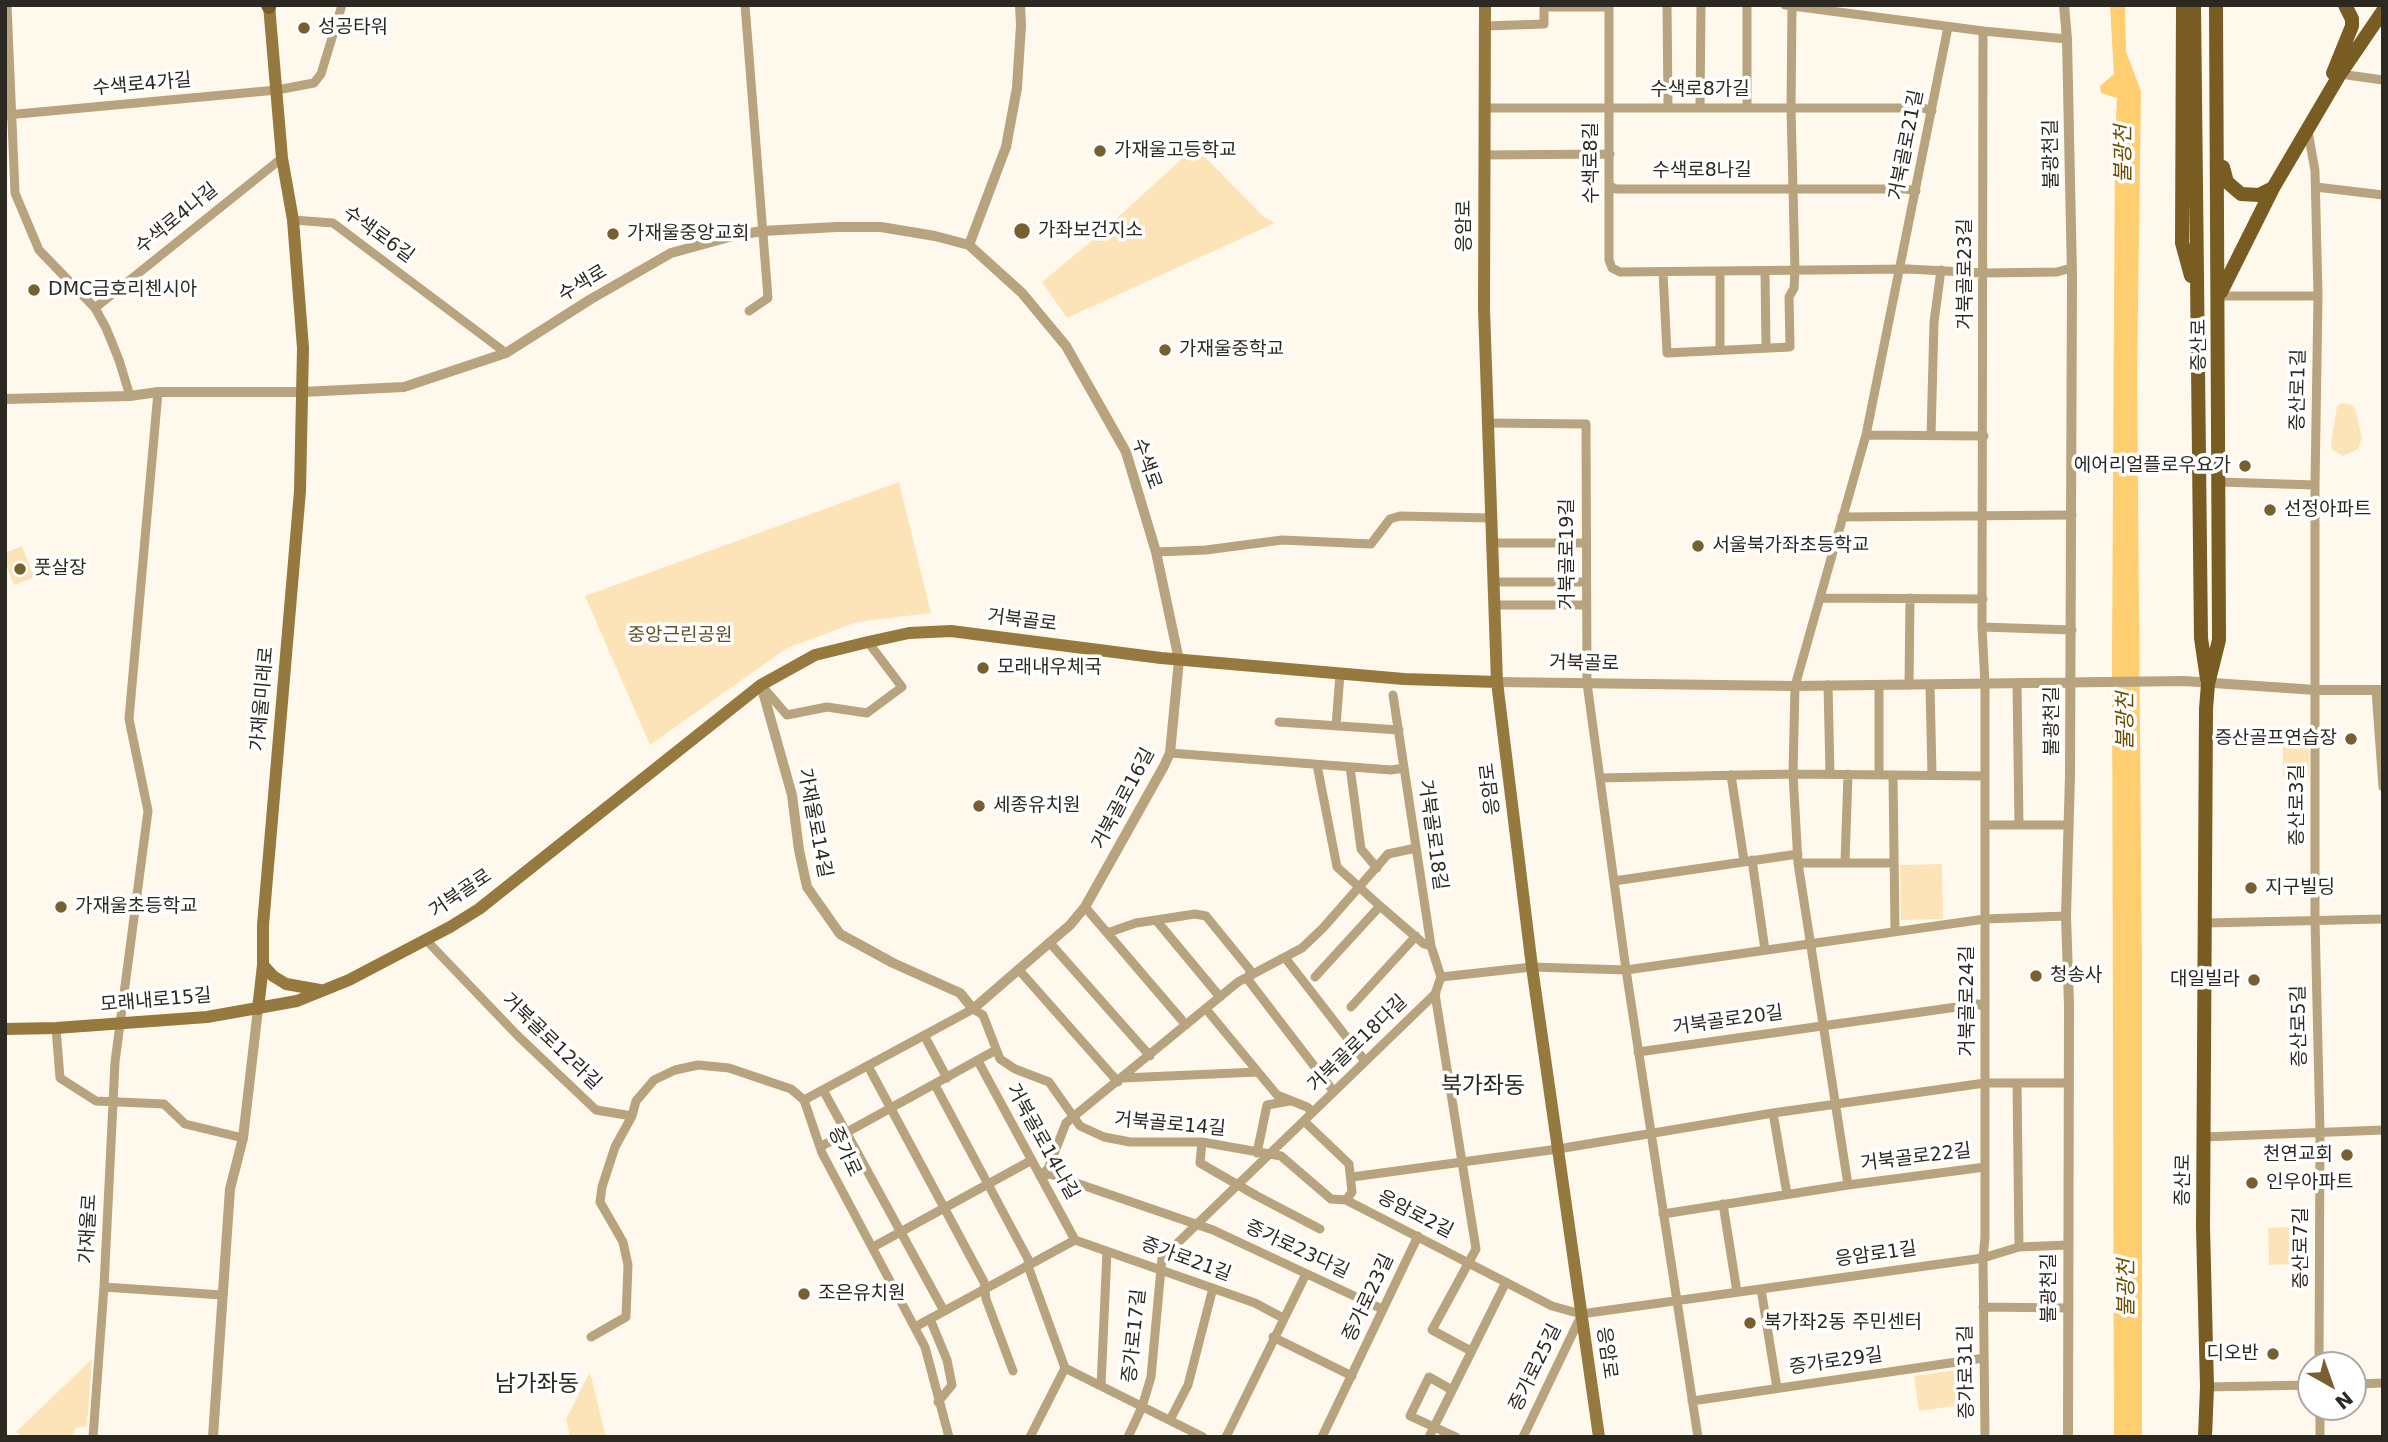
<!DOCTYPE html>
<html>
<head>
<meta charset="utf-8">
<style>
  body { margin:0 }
  #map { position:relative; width:2388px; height:1442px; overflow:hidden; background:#fff9ed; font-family:"DejaVu Sans",sans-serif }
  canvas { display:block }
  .frame { position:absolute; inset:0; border:7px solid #2c2922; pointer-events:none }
  .north { position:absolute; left:2297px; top:1351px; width:70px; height:70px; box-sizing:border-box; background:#fff; border:2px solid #aba9a7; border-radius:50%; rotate:140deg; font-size:19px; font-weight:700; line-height:28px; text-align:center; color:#2c2922 }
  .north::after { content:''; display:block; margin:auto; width:24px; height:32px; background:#785f30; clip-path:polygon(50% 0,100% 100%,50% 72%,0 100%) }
</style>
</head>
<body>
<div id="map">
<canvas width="2388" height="1442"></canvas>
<div class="frame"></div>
<div class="north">N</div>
</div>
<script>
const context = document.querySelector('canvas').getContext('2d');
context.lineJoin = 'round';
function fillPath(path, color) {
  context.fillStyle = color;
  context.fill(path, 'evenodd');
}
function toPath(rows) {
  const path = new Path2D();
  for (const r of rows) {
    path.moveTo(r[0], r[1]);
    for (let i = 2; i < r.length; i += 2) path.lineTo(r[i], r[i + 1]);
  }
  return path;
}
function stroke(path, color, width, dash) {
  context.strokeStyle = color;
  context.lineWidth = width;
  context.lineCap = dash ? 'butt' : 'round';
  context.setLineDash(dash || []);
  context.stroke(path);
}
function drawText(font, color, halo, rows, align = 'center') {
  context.font = font + ' "DejaVu Sans","Noto Sans KR",sans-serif';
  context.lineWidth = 7;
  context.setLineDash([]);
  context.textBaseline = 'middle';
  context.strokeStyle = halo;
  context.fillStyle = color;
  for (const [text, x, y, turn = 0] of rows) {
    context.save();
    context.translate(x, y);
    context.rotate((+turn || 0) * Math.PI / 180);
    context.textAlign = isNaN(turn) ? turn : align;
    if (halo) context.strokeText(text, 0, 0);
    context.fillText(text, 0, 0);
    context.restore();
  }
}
fillPath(toPath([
  [1195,147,1264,217,1275,223,1067,318,1042,282,1095,238],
  [2343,403,2352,405,2356,411,2362,438,2358,449,2343,456,2332,450,2331,444,2337,406],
  [899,482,931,613,857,622,787,648,650,745,585,596],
  [22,546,34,577,14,585,5,562,5,553],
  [2283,735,2310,735,2309,777,2283,777],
  [1942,864,1943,919,1901,920,1900,865],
  [2297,1227,2298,1264,2269,1265,2268,1228],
  [92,1359,87,1426,76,1428,72,1437,23,1437,16,1432],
  [1964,1369,1969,1404,1919,1411,1914,1376],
  [590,1372,606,1437,570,1437,566,1419]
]), '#fde4b8');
fillPath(toPath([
  [2110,5,2125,5,2126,52,2141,91,2137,374,2142,971,2142,1437,2114,1437,2112,658,2115,140,2117,98,2101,93,2100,86,2114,74]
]), '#fece71');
stroke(toPath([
  [7,5,15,193,39,250,95,308,106,328,119,360,130,396],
  [745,5,768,298,749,311],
  [1609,5,1609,260,1612,268,1620,272,1908,269,1983,273,2057,272,2071,268],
  [1667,5,1668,107],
  [1747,5,1747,107],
  [1785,5,1983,31,2067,39],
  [1544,7,1609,7],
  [1485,26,1544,24,1544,5],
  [1983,31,1982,627,1985,684,1985,1237,1983,1258,1985,1437],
  [2340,74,2383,80],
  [1700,107,1701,5],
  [1485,108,1923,108,1932,111],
  [7,115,277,90,314,83,321,74,342,5],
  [2308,131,2315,171,2318,296,2315,485,2315,920,2320,1131,2319,1365],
  [1484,155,1610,154],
  [1610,186,1616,189,1906,189,1916,191],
  [2316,187,2383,195],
  [293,220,333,223,506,353],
  [1720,271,1720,350],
  [1765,271,1766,348],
  [1663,272,1667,353,1790,347,1789,297,1794,288,1795,271,1791,108,1792,7],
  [2219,296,2318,296],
  [95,308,282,158],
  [1487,423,1586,424,1587,683,1626,970,1698,1437],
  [1866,435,1984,436],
  [1931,436,1934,322,1941,270],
  [2219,482,2315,485],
  [1842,517,2072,515],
  [1491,543,1586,543],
  [1156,552,1206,550,1282,540,1371,544,1390,519,1400,516,1490,518],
  [1493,582,1586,582],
  [1820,598,1983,599],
  [1494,605,1586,605],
  [1982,627,2072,630],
  [2017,684,2019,825],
  [761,685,787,715,827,707,867,713,902,687,868,642],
  [1828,685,1830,774],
  [1879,685,1879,775],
  [1909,685,1910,598],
  [1930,685,1932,775],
  [2376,691,2383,787],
  [1393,695,1431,946,1441,977,1435,994,1476,1249,1432,1330,1471,1351],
  [1279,722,1399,730],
  [1336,726,1340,674],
  [1170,753,1391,770,1404,768],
  [1317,765,1337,867,1380,906,1424,944,1431,946],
  [1350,767,1361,849,1377,868],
  [1731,775,1744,861],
  [1893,775,1895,931],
  [1600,778,1793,774,1985,776],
  [1985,825,2069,825],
  [1752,860,1765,950],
  [1845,862,1848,774],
  [1798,863,1894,863],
  [1614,881,1798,854],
  [1085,907,1186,1025],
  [1156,920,1220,997],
  [2206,923,2383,919],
  [1107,933,1136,923,1156,920,1195,914,1206,916,1250,970,1249,981,1334,1092],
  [426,940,518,1036,596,1110,632,1116],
  [1050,943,1150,1056],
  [1286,959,1365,1061],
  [1019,970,1118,1082],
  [1315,977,1380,906],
  [1441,977,1532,967,1626,970,1985,919,2066,916],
  [1351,1007,1416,936],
  [1206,1009,1277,1095,1307,1107,1313,1112],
  [56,1028,60,1078,96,1101,164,1104,185,1124,243,1138],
  [925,1037,947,1078],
  [1638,1052,1978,1004,1985,1007],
  [978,1061,1075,1240],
  [868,1066,984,1282,986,1299,1013,1371],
  [1123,1078,1258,1072],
  [2017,1083,2019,1247],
  [935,1085,1028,1259,1028,1266,1065,1368],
  [823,1090,944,1311],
  [804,1100,973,1009,983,1015,1000,1059,1015,1069,1049,1082,1080,1126,1104,1137,1130,1142,1202,1142,1281,1156,1331,1199,1346,1200,1552,1306,1581,1314,1983,1258,2019,1247,2068,1245],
  [1773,1113,1787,1194],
  [1304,1121,1349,1164,1352,1192,1346,1200],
  [2203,1137,2383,1130],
  [1202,1142,1200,1163,1257,1196,1320,1229],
  [820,1147,996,1050],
  [1257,1153,1267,1105,1290,1101],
  [1040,1176,1048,1169,1066,1123,1073,1117,1238,982,1302,948,1323,928,1388,854,1416,848],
  [1040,1176,1050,1174,1213,1230,1382,1309],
  [1352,1177,1558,1149,1773,1113,1985,1083,2069,1083],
  [1848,1185,1798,863,1793,774,1795,686,1866,435,1948,27],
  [1723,1204,1737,1292],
  [1663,1214,1848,1185,1985,1167],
  [1075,1240,1255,1303,1283,1318],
  [873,1247,1032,1160],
  [104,1287,222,1295],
  [1761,1289,1777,1388],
  [1983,1307,2068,1308],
  [930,1319,947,1360,952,1385,938,1402],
  [915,1327,1075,1240],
  [591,1337,626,1317,628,1265,623,1242,600,1202,602,1187,615,1147,632,1116,636,1101,654,1080,675,1070,698,1065,729,1068,791,1089,804,1100,822,1153,925,1347,949,1437],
  [1273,1337,1352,1376],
  [2353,1384,2383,1383],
  [1101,1386,1107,1251],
  [2207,1387,2311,1385],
  [1452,1390,1429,1377,1410,1416,1456,1437],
  [1692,1401,1984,1358],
  [2320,1407,2320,1437],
  [1170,1420,1188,1385,1213,1288],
  [93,1437,104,1287,115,1062,148,811,129,719,158,392],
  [1030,1437,1065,1368,1203,1437],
  [1128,1437,1142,1407,1151,1377,1162,1258,1436,993],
  [1226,1437,1306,1274],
  [1322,1437,1418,1236],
  [1429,1437,1506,1282],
  [1523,1437,1581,1316]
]), '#b7a37e', 9);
stroke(toPath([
  [2064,5,2067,39,2072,276,2070,775,2066,916,2069,1005,2068,1437],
  [969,245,1006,147,1017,88,1021,25,1020,5],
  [5,399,130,396,158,392,302,392,404,387,506,353,591,299,671,253,733,236,762,231,837,227,881,227,935,236,969,245,1022,293,1066,346,1126,452,1156,552,1179,660,1170,753,1164,766,1085,907,1070,925,973,1009,960,993,893,963,840,934,807,887,799,850,792,795,761,685],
  [1497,682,1795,686,2184,681,2316,690,2383,690],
  [213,1437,230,1189,243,1138,258,1009]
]), '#b7a37e', 10);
stroke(toPath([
  [1485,5,1484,309,1497,682,1532,967,1599,1437],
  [263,965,273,976,286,984,320,990],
  [258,1009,263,965,263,925,300,491,303,348,293,220,282,158,269,5],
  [5,1029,56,1028,207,1017,297,1001,349,980,450,927,479,909,761,685,815,655,868,642,909,633,951,631,1161,658,1404,679,1497,682]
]), '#96793f', 12);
stroke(toPath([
  [268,5,269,7],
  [2183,5,2182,243,2191,276],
  [2194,5,2201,638,2207,679],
  [2333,73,2352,26,2352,19,2345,5],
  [2223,167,2227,182,2241,194,2259,195,2273,188],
  [2221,292,2273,188,2340,74,2383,11],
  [2205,1437,2207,1387,2203,1227,2206,709,2208,684,2219,640,2216,5]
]), '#785c21', 14);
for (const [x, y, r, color] of [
  [304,28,7,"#785f30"],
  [1100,151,7,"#785f30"],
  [1022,231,9,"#785f30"],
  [613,234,7,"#785f30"],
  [34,290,7,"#785f30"],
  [1165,350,7,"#785f30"],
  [2245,466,7,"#785f30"],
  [2270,510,7,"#785f30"],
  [1698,546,7,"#785f30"],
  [20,569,7,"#785f30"],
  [983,668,7,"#785f30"],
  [2351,739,7,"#785f30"],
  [979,806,7,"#785f30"],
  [2251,888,7,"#785f30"],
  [61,907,7,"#785f30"],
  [2036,976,7,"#785f30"],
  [2254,980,7,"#785f30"],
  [2347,1155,7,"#785f30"],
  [2252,1183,7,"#785f30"],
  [804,1294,7,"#785f30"],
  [1750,1323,7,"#785f30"],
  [2273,1354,7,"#785f30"]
]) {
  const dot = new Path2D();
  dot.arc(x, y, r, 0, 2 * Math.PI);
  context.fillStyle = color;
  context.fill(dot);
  stroke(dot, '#fff', 2.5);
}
drawText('19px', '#2c2922', '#fff', [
  ["성공타워",318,28],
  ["가재울고등학교",1114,151],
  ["가좌보건지소",1038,231],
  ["가재울중앙교회",627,234],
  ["DMC금호리첸시아",48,290],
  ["가재울중학교",1179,350],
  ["에어리얼플로우요가",2231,466,"right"],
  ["선정아파트",2284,510],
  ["서울북가좌초등학교",1712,546],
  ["풋살장",34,569],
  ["모래내우체국",997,668],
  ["증산골프연습장",2337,739,"right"],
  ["세종유치원",993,806],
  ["지구빌딩",2265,888],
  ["가재울초등학교",75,907],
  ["청송사",2050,976],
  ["대일빌라",2240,980,"right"],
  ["천연교회",2333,1155,"right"],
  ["인우아파트",2266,1183],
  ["조은유치원",818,1294],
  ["북가좌2동 주민센터",1764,1323],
  ["디오반",2259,1354,"right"]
], 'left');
drawText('19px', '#2c2922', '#fff', [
  ["수색로4가길",142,85,-5],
  ["수색로8가길",1700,90],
  ["거북골로21길",1907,145,-79],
  ["불광천길",2052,154,-91],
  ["수색로8길",1592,163,-90],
  ["수색로8나길",1702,171],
  ["수색로4나길",177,219,-39],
  ["응암로",1465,226,-90],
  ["수색로6길",378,235,36],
  ["거북골로23길",1966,274,-90],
  ["수색로",583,284,-31],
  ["증산로",2200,345,-90],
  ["증산로1길",2299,390,-89],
  ["수색로",1146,464,70],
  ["거북골로19길",1568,554,-90],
  ["거북골로",1022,621,7],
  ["거북골로",1584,664,1],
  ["가재울미래로",263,699,-85],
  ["불광천길",2053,721,-90],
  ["응암로",1491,789,-97],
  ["거북골로16길",1124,799,-62],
  ["증산로3길",2298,805,-90],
  ["가재울로14길",814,823,79],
  ["거북골로18길",1432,835,82],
  ["거북골로",461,894,-34],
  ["모래내로15길",156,1001,-5],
  ["거북골로24길",1968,1001,-90],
  ["거북골로20길",1728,1021,-8],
  ["증산로5길",2300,1026,-91],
  ["거북골로12라길",551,1042,44],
  ["거북골로18다길",1358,1044,-44],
  ["거북골로14길",1170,1125,5],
  ["거북골로14나길",1042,1142,61],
  ["증가로",844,1152,65],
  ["거북골로22길",1916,1158,-7],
  ["증산로",2184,1180,-89],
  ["응암로2길",1415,1215,27],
  ["가재울로",89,1229,-87],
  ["증산로7길",2302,1248,-90],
  ["증가로23다길",1297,1250,25],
  ["응암로1길",1876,1255,-8],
  ["증가로21길",1186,1260,20],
  ["불광천길",2050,1288,-90],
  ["증가로23길",1369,1298,-65],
  ["증가로17길",1135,1336,-84],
  ["응암로",1606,1353,82],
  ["증가로29길",1836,1362,-8],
  ["증가로25길",1536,1368,-64],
  ["증가로31길",1967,1372,-91]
]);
drawText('19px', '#624e28', '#fff', [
  ["중앙근린공원",680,636]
]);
drawText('italic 21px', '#6c4e00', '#fff', [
  ["불광천",2125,154,-90],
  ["불광천",2127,721,-90],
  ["불광천",2128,1288,-90]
]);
drawText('23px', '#2c2922', '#fff', [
  ["북가좌동",1483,1087],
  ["남가좌동",537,1385]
]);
</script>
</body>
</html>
